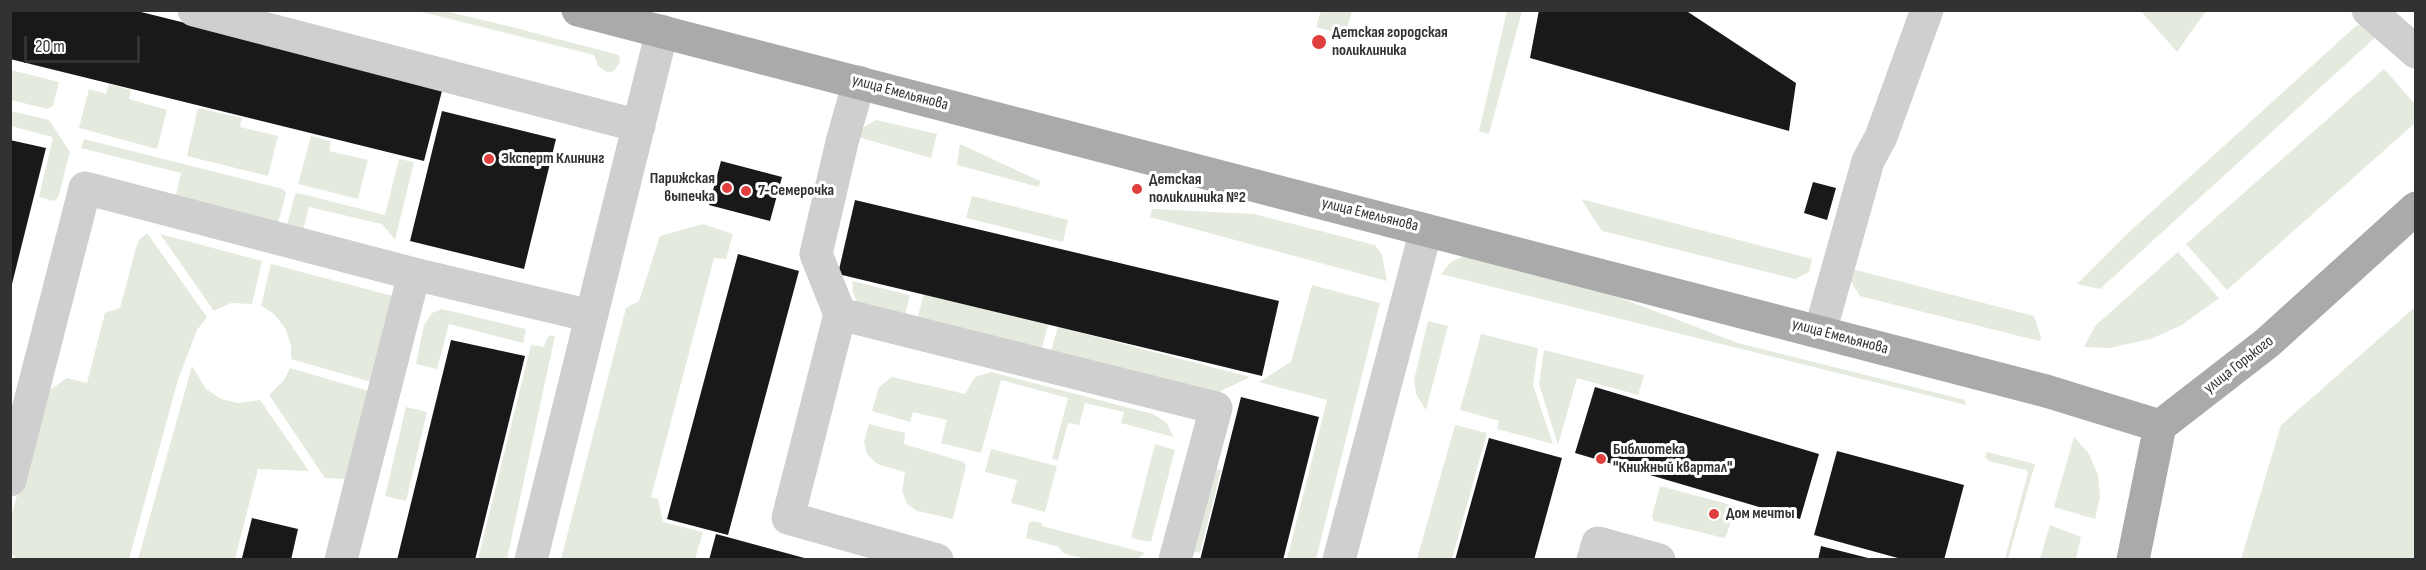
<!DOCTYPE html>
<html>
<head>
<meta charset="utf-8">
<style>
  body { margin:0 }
  #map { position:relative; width:2426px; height:570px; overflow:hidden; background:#fff; font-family:"Sofia Sans Condensed",sans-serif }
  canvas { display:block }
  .frame { position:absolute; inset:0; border:12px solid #323232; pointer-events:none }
  .scale { position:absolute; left:24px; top:36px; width:116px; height:27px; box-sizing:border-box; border:3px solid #323232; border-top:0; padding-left:8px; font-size:18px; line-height:21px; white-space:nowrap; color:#323232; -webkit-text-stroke:4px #fff; paint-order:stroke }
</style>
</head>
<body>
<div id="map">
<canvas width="2426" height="570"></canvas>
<div class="frame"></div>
<div class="scale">20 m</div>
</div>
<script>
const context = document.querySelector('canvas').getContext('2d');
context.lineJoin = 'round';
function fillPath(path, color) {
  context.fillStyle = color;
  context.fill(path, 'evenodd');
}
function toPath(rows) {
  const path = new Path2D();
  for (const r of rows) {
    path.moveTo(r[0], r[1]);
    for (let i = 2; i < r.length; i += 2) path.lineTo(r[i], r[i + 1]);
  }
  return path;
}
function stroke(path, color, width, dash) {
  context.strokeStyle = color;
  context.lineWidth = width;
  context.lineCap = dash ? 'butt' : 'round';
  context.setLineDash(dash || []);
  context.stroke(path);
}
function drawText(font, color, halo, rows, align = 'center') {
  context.font = font + ' "Sofia Sans Condensed",sans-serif';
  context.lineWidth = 6;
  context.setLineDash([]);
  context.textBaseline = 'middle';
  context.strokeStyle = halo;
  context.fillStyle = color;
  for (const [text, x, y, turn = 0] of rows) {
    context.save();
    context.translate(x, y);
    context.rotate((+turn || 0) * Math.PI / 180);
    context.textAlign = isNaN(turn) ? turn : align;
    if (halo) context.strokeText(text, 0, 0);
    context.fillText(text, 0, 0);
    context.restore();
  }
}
fillPath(toPath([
  [418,11,445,11,508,26,619,55,620,62,614,71,607,72,598,66,594,55],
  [1321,11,1352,11,1345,35,1316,27],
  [1507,11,1522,11,1489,134,1479,131],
  [2141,11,2206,11,2177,52],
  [2366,24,2380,33,2100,289,2077,284,2128,233,2357,25],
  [2384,69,2415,104,2415,123,2227,290,2186,244],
  [11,70,59,82,53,106,48,109,11,100],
  [109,84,131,90,129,99,167,110,157,149,79,128,89,89,106,94],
  [198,108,242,118,240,127,278,136,268,176,187,156],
  [11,111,49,120,70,152,58,198,54,201,39,197,53,137,11,126],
  [876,120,937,134,931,158,858,137,865,126],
  [311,136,331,141,329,151,368,160,358,199,298,184],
  [84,139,283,189,286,193,276,231,174,203,181,173,81,148],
  [960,144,1040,181,1039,187,957,165],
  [399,159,414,162,395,240,382,224,309,207,302,234,285,233,295,194,298,193,385,215],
  [972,196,1068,220,1063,242,966,218],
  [1581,199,1812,259,1809,272,1795,279,1602,231],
  [1152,209,1254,214,1375,245,1382,255,1387,281,1150,217],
  [703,224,733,234,726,259,714,258,651,497,658,499,663,522,703,532,695,559,561,559,626,308,639,301,660,236],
  [147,233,207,317,197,330,178,380,129,559,16,559,11,552,11,518,44,394,67,378,87,383,105,313,120,308,136,248,139,240],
  [160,234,262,261,252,304,231,303,214,311],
  [2178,252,2219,298,2182,325,2151,339,2109,348,2084,347,2095,326],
  [1466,255,1579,282,1738,343,1965,400,1966,405,1441,274,1451,262],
  [271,264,393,296,375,383,291,359,291,345,285,328,274,314,261,306],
  [1852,269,2034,316,2041,337,2040,341,2035,340,1860,296,1850,280],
  [852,281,910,295,903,323,857,303,853,292],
  [1312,285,1380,303,1316,559,1287,559,1327,400,1259,382,1291,362],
  [924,293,1048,325,1041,352,917,320],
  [2415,307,2415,559,2241,559,2281,425],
  [442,309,526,329,523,343,449,324,437,369,416,364,424,325,432,313],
  [1428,321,1448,326,1426,410,1416,394,1414,380],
  [1058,327,1250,377,1221,391,1219,399,1050,354],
  [1481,334,1538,348,1533,385,1553,444,1497,429,1499,421,1460,410],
  [551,335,555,336,507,559,478,559,531,345,544,347,547,338],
  [1544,350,1644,375,1638,395,1577,378,1558,445,1539,384],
  [192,366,206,389,221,399,238,403,260,400,309,471,258,469,235,559,138,559],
  [290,368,372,392,351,479,325,478,269,395,284,380],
  [991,372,1153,414,1166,422,1174,437,1121,423,1124,412,1085,403,1079,425,1068,423,1058,460,1052,459,1068,398,1001,380,981,453,941,443,947,420,913,412,910,422,872,411,879,387,892,377,965,394,975,377],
  [406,407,427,412,406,501,385,496],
  [869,424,905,433,904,444,964,462,966,466,953,519,917,511,907,504,902,491,905,472,877,464,867,454,864,442],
  [1455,425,1487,433,1452,559,1417,559],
  [2074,437,2089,454,2098,475,2100,497,2095,519,2054,507],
  [1155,444,1175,450,1151,542,1131,538],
  [991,449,1057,466,1045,512,1011,503,1017,480,985,472],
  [1987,452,2035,464,2008,559,2005,559,2028,473,2026,470,1989,461,1985,457],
  [1203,466,1221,470,1200,553,1182,549],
  [1660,486,1735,506,1727,534,1724,538,1654,521,1652,516],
  [1033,521,1042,523,1042,526,1145,553,1136,560,1089,559,1068,555,1062,552,1059,547,1026,538,1029,523],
  [2050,525,2081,537,2076,559,2040,559]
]), '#e4ebde');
fillPath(toPath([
  [10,10,133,10,443,87,424,161,10,59],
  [1539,10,1685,10,1796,83,1789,131,1530,58],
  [442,111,556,139,524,269,410,241],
  [10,140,46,148,11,288,10,288],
  [721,161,782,177,770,221,709,205],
  [1813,182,1836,188,1827,220,1804,213],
  [855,200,1279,301,1262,376,838,274],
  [738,254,799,271,728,535,667,519],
  [451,340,525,356,475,560,397,560],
  [1595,387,1819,454,1800,519,1575,453],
  [1241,397,1319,417,1283,560,1200,560],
  [1489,438,1562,458,1534,560,1455,560],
  [1837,451,1964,485,1944,560,1905,560,1814,535],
  [252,518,298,529,291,560,242,558],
  [716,534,808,559,808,560,709,560],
  [1821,546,1872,559,1872,560,1818,560]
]), '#191919');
stroke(toPath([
  [194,10,639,126],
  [2368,10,2416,52],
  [859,82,842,142,816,254,840,314,1216,408,1175,560],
  [840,314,788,518,937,560],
  [1820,332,1868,161,1881,137,1927,10],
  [10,480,85,188,414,274,591,316],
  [341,560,414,274],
  [531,560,662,31],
  [1339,560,1426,230],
  [1593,560,1598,543,1659,560]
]), '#cfcfcf', 33);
stroke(toPath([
  [578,10,2046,391,2160,426],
  [2133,560,2160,426,2267,343,2416,208]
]), '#aaa', 33);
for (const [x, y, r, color] of [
  [1319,42,8,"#e0403d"],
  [489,159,6,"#e0403d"],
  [727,188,6,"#e0403d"],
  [1137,189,6,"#e0403d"],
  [746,191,6,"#e0403d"],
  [1601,459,6,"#e0403d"],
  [1714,514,6,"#e0403d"]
]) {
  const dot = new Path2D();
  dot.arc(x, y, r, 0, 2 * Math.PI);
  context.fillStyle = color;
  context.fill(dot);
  stroke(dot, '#fff', 2);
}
drawText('bold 16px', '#323232', '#fff', [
  ["Детская городская",1332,33],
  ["поликлиника",1332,51],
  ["Эксперт Клининг",501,159],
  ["Парижская",715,179,"right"],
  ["выпечка",715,197,"right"],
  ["Детская",1149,180],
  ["поликлиника №2",1149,198],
  ["7-Семерочка",758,191],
  ["Библиотека",1613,450],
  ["\"Книжный квартал\"",1613,468],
  ["Дом мечты",1726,514]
], 'left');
drawText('16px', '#323232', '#fff', [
  ["улица Емельянова",900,93,15],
  ["улица Емельянова",1370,215,14],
  ["улица Емельянова",1840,337,15],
  ["улица Горького",2239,365,-38]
]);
</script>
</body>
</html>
